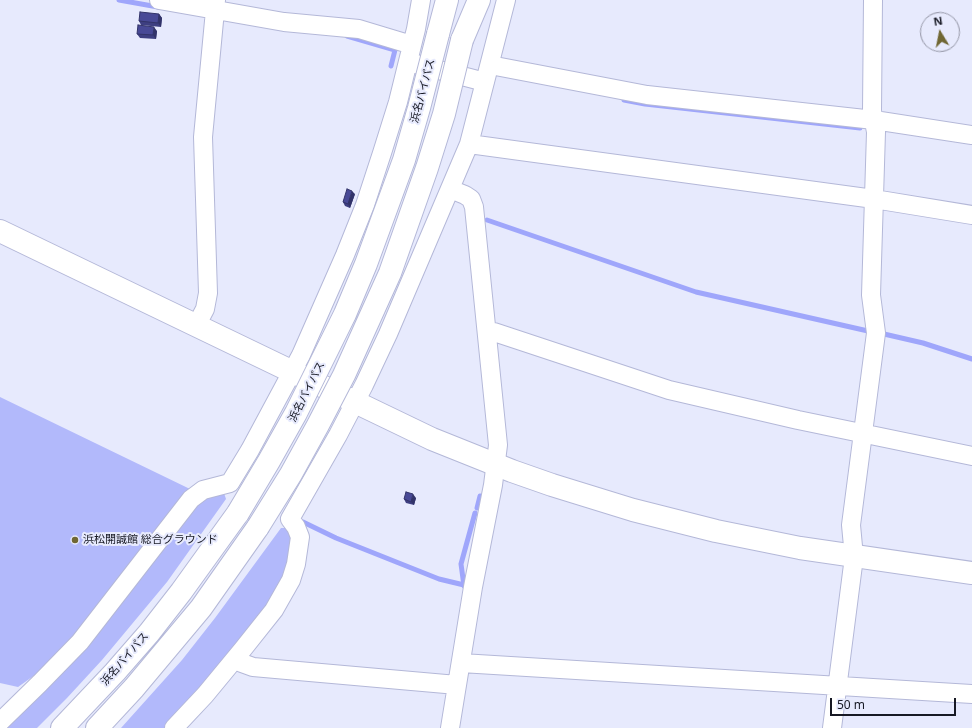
<!DOCTYPE html>
<html>
<head>
<meta charset="utf-8">
<style>
  body { margin:0 }
  #map { position:relative; width:972px; height:728px; overflow:hidden; background:#e7eafd; font-family:"Noto Sans",sans-serif }
  canvas { display:block }
  .north { position:absolute; left:920px; top:12px; width:40px; height:40px; box-sizing:border-box; background:#e7eafd; border:1px solid #9496a6; border-radius:50%; rotate:350deg; font-size:11px; font-weight:700; line-height:16px; text-align:center; color:#171924 }
  .north::after { content:''; display:block; margin:auto; width:14px; height:18px; background:#706734; clip-path:polygon(50% 0,100% 100%,50% 72%,0 100%) }
  .scale { position:absolute; left:830px; top:698px; width:126px; height:18px; box-sizing:border-box; border:2px solid #171924; border-top:0; padding-left:5px; font-size:12px; line-height:14px; white-space:nowrap; color:#171924; -webkit-text-stroke:3px #e7eafd; paint-order:stroke }
</style>
</head>
<body>
<div id="map">
<canvas width="972" height="728"></canvas>
<div class="north">N</div>
<div class="scale">50 m</div>
</div>
<script>
const context = document.querySelector('canvas').getContext('2d');
context.lineJoin = 'round';
function fillPath(path, color) {
  context.fillStyle = color;
  context.fill(path, 'evenodd');
}
function toPath(rows) {
  const path = new Path2D();
  for (const r of rows) {
    path.moveTo(r[0], r[1]);
    for (let i = 2; i < r.length; i += 2) path.lineTo(r[i], r[i + 1]);
  }
  return path;
}
function stroke(path, color, width, dash) {
  context.strokeStyle = color;
  context.lineWidth = width;
  context.lineCap = dash ? 'butt' : 'round';
  context.setLineDash(dash || []);
  context.stroke(path);
}
function drawText(font, color, halo, rows, align = 'center') {
  context.font = font + ' "Noto Sans","Noto Sans JP",sans-serif';
  context.lineWidth = 4;
  context.setLineDash([]);
  context.textBaseline = 'middle';
  context.strokeStyle = halo;
  context.fillStyle = color;
  for (const [text, x, y, turn = 0] of rows) {
    context.save();
    context.translate(x, y);
    context.rotate((+turn || 0) * Math.PI / 180);
    context.textAlign = isNaN(turn) ? turn : align;
    if (halo) context.strokeText(text, 0, 0);
    context.fillText(text, 0, 0);
    context.restore();
  }
}
fillPath(toPath([
  [0,397,190,489,75,637,46,667,18,687,0,683],
  [224,493,226,499,167,582,102,660,67,698,37,728,4,728,201,500],
  [281,528,286,528,292,538,292,546,284,577,268,605,199,690,164,728,121,728,182,660,215,618]
]), '#b2b9fb');
stroke(toPath([
  [119,0,158,7],
  [347,36,395,50,391,66],
  [624,100,645,104,860,128],
  [487,220,696,292,868,331],
  [884,334,923,343,972,359],
  [477,508,480,496],
  [303,522,336,538,439,579,464,585],
  [464,586,461,564,475,513]
]), '#9fa6fb', 5);
const minor = toPath([
  [159,0,284,22,359,29,412,45],
  [416,64,485,82],
  [490,65,647,95,874,120,972,135],
  [469,144,874,199,972,215],
  [450,189,465,195,471,199,474,207,498,445,493,485,473,587,450,728],
  [196,326,205,309,208,293,203,137,216,0],
  [487,332,494,332,669,390,798,420,972,456],
  [236,658,242,663,253,667,457,685],
  [461,663,972,694],
  [0,722,40,683,80,642,191,499,203,490,230,483,250,450,301,355,345,255,365,205,382,153,398,102,416,29,421,0],
  [174,728,205,695,243,649,274,610,291,580,296,564,300,537,296,527,290,519,338,435,364,385,388,334,469,144,506,0],
  [832,728,854,557,851,525,876,333,871,295,876,132,872,111,873,0]
]);
const tertiary = toPath([
  [0,231,432,439,512,471,552,485,633,510,716,531,800,548,972,573]
]);
const motorway = toPath([
  [438,34,447,0],
  [462,40,479,0],
  [62,728,115,672,149,633,181,592,238,513],
  [97,728,134,688,201,608,258,527]
]);
stroke(minor, '#b4b8d8', 20);
stroke(tertiary, '#b4b8d8', 24);
stroke(motorway, '#b4b8d8', 24);
stroke(minor, '#fff', 18);
stroke(tertiary, '#fff', 22);
stroke(motorway, '#fff', 22);
const motorwayBridge = toPath([
  [238,513,269,461,296,413,345,314,366,264,404,160,419,108,438,34],
  [258,527,291,474,318,425,344,375,390,273,427,168,444,114,462,40]
]);
stroke(motorwayBridge, '#b4b8d8', 24, []);
stroke(motorwayBridge, '#fff', 22);
fillPath(toPath([
  [159,14,162,18,161,27,141,25,139,21],
  [157,31,156,39,140,38,137,34],
  [355,194,350,208,345,206,343,202],
  [416,498,414,505,406,503,404,499]
]), '#3e3f81');
fillPath(toPath([
  [159,14,162,18,161,27,158,23],
  [154,27,157,31,156,39,153,35],
  [352,191,355,194,350,208,348,204],
  [413,494,416,498,414,505,411,502]
]), '#323369');
const building = toPath([
  [140,12,159,14,158,23,139,21,140,12],
  [138,25,154,27,153,35,137,34,138,25],
  [347,189,352,191,348,204,343,202,347,189],
  [406,492,413,494,411,502,404,499,406,492]
]);
fillPath(building, '#484996');
stroke(building, '#323369', 1);
for (const [x, y, r, color] of [
  [75,540,4,"#706734"]
]) {
  const dot = new Path2D();
  dot.arc(x, y, r, 0, 2 * Math.PI);
  context.fillStyle = color;
  context.fill(dot);
  stroke(dot, '#e7eafd', 1.5);
}
drawText('11px', '#171924', '#e7eafd', [
  ["浜名バイパス",423,91,-75],
  ["浜名バイパス",307,392,-63],
  ["浜名バイパス",125,659,-49]
]);
drawText('11px', '#171924', '#e7eafd', [
  ["浜松開誠館 総合グラウンド",83,540]
], 'left');
</script>
</body>
</html>
